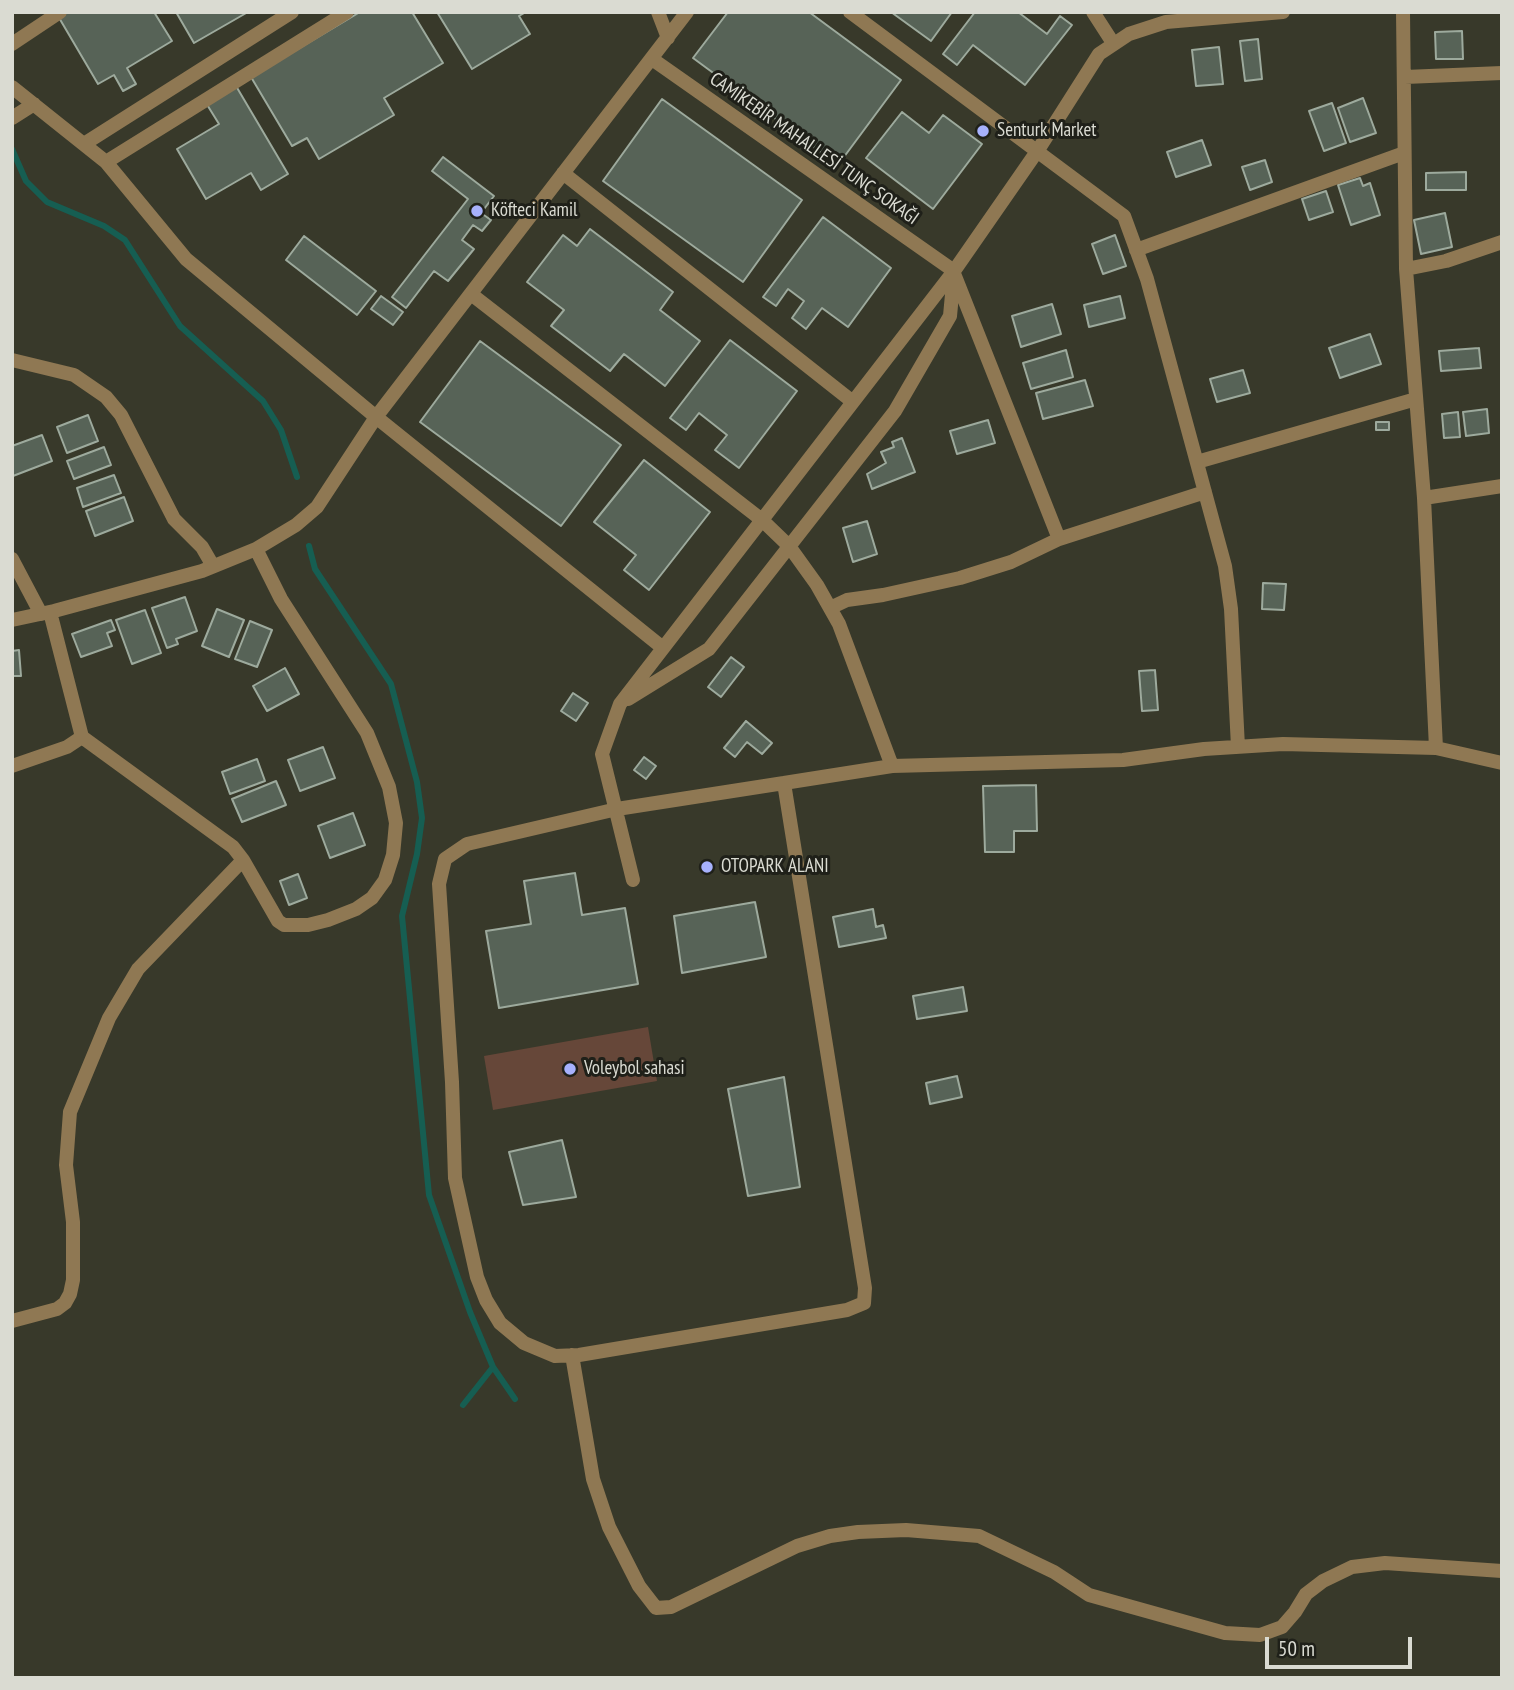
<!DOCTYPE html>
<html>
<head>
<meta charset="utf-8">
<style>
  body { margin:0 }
  #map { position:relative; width:1514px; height:1690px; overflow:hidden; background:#38392a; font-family:"PT Sans Narrow",sans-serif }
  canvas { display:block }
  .frame { position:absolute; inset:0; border:14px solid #dadbd2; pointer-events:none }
  .scale { position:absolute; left:1265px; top:1637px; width:147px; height:32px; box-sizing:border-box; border:4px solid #dadbd2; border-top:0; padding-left:9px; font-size:21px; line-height:24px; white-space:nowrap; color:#dadbd2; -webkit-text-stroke:5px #1f2019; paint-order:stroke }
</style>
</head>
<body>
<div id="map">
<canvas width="1514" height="1690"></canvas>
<div class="frame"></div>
<div class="scale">50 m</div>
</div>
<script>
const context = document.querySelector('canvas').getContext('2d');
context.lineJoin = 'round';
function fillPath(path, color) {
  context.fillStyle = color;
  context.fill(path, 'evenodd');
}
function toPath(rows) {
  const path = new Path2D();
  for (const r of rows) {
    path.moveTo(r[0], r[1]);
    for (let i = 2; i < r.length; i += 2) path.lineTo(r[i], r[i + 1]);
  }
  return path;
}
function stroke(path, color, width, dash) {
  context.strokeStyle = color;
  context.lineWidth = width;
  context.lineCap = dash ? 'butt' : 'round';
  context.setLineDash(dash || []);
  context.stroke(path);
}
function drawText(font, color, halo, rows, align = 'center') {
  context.font = font + ' "PT Sans Narrow",sans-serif';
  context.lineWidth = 6;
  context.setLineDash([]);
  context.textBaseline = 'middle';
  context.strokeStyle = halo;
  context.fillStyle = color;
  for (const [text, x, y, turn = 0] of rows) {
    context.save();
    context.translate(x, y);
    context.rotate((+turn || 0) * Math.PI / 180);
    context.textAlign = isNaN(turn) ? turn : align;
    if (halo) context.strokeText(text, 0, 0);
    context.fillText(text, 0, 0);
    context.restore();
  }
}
fillPath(toPath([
  [648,1027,657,1081,493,1110,484,1056]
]), '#664739');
stroke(toPath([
  [12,149,26,181,47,202,104,226,125,240,180,326,263,401,281,430,297,477],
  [309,546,315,569,391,684,417,782,422,818,417,854,402,916,429,1195,470,1312,493,1367,515,1399],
  [463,1405,493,1367]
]), '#165e52', 6);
const building = toPath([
  [65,12,154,12,172,41,127,68,136,84,123,91,114,75,98,84,58,16,65,12],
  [176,12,248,12,194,43,176,12],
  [360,12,412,12,443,63,384,98,394,115,319,159,307,138,292,146,251,77,360,12],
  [437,12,526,12,519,16,530,34,472,69,437,12],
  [728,12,809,12,901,80,838,165,693,58,728,12],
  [891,12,952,12,931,41,891,12],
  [975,12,1018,12,1047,34,1060,16,1072,25,1025,85,973,45,957,65,943,54,975,12],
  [1462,31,1463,59,1436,59,1435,32,1462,31],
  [1258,39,1262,79,1245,81,1240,41,1258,39],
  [1219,47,1223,84,1196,86,1192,50,1219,47],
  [236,86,288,174,261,190,251,173,206,199,177,149,219,124,206,103,236,86],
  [1363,98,1376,133,1350,142,1338,108,1363,98],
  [662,99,802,200,743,282,603,181,662,99],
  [1332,103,1346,143,1324,151,1309,111,1332,103],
  [902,112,929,133,943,115,982,144,933,209,866,158,902,112],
  [1202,140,1211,165,1176,177,1167,152,1202,140],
  [443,157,494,196,481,213,491,220,482,231,473,225,462,240,474,249,448,281,434,271,406,308,392,297,468,199,432,171,443,157],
  [1265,160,1272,182,1250,190,1242,167,1265,160],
  [1466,172,1466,190,1426,190,1426,173,1466,172],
  [1360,178,1363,186,1370,183,1380,215,1351,225,1338,185,1360,178],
  [1326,191,1333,212,1309,220,1302,199,1326,191],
  [1445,213,1452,247,1421,254,1414,220,1445,213],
  [823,217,891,268,848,327,822,308,806,329,792,318,804,301,788,289,776,306,763,297,823,217],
  [590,229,673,292,660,310,700,341,665,386,624,354,610,371,551,326,564,310,527,282,563,235,577,246,590,229],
  [1115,235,1126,266,1103,274,1092,244,1115,235],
  [304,236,376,291,357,315,286,260,304,236],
  [381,296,403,312,393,325,371,309,381,296],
  [1120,296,1125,318,1089,327,1084,305,1120,296],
  [1052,304,1061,334,1021,347,1012,316,1052,304],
  [1370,334,1381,364,1340,378,1329,348,1370,334],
  [730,340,797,391,739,468,715,450,727,435,699,413,686,430,670,418,730,340],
  [480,341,621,445,561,526,420,422,480,341],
  [1479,348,1481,368,1441,371,1439,351,1479,348],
  [1066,350,1073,377,1031,389,1023,363,1066,350],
  [1243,370,1250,393,1217,402,1210,379,1243,370],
  [1085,380,1093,406,1043,419,1036,393,1085,380],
  [1487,409,1489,433,1466,436,1463,412,1487,409],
  [1458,412,1460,437,1444,438,1442,414,1458,412],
  [88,415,98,441,67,453,57,427,88,415],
  [988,420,995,443,957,454,950,431,988,420],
  [1376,422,1389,422,1389,430,1376,430,1376,422],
  [42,435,52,461,13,476,12,446,42,435],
  [902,438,915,472,872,489,867,474,886,463,881,452,894,447,892,442,902,438],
  [104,447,111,465,74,479,67,461,104,447],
  [644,460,710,512,649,590,624,570,636,555,594,522,644,460],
  [114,475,121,493,83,507,77,488,114,475],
  [124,497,133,521,95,536,86,511,124,497],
  [867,521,877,554,853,562,843,528,867,521],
  [1263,583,1286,584,1284,610,1262,609,1263,583],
  [185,597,197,631,176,639,178,644,167,648,152,608,185,597],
  [217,609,244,620,229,657,202,646,217,609],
  [145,610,161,653,132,664,116,620,145,610],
  [111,620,115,630,107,633,112,646,81,657,72,634,111,620],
  [250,621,272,630,257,667,235,659,250,621],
  [19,650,21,676,12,676,12,651,19,650],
  [731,657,744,667,721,697,708,687,731,657],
  [285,668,299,694,267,711,253,686,285,668],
  [1155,670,1158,710,1142,711,1139,671,1155,670],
  [573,693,588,703,576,721,561,711,573,693],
  [746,721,772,743,762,754,747,742,735,757,724,748,746,721],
  [323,747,335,778,300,791,288,760,323,747],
  [644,757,656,766,646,779,634,770,644,757],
  [257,759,265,781,230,794,222,772,257,759],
  [276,781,286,805,242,822,232,799,276,781],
  [1036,785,1037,831,1014,831,1014,852,985,852,983,786,1036,785],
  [353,813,365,845,330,858,318,826,353,813],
  [575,873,582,915,625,908,638,984,499,1008,486,931,531,924,524,881,575,873],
  [298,874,307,898,289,905,280,881,298,874],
  [755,902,766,957,682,973,674,916,755,902],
  [873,909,876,927,883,925,886,938,839,947,833,917,873,909],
  [963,987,967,1011,917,1019,913,996,963,987],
  [957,1076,962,1097,930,1104,926,1083,957,1076],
  [784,1077,800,1187,748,1196,728,1089,784,1077],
  [562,1140,576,1197,523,1205,509,1152,562,1140]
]);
fillPath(building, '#576357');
stroke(building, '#9daa9d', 2);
stroke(toPath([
  [658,12,668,38],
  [850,12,1124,216,1147,279,1225,566,1231,609,1238,747],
  [1093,12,1113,43],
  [1403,12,1406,269,1446,261,1502,242],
  [12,44,60,12],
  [652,59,954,271],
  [1405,77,1502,73],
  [12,87,106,162,186,259,376,417,663,648],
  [12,118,34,104],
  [84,144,292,12],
  [106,162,347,12],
  [563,173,853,402],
  [1136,250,1404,153],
  [1406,269,1424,498,1502,486],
  [955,276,1059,539],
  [471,294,762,520,789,546,817,585,839,624,892,766],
  [12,360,74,375,106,397,121,415,174,519,202,547,213,566],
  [1197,462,1416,399],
  [1424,498,1436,748],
  [12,559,41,614],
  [830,608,847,600,883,595,960,578,1011,562,1059,539,1205,492],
  [12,620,54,611,202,571,256,549,296,525,317,507,376,417,687,12],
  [628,699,709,649,895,411,950,316,954,273],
  [82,737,233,847,243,860,278,921,284,925,308,925,328,920,356,909,372,898,385,880,393,855,396,823,389,787,367,733,281,599,256,549],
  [12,766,67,747,82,737,50,612],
  [784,783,865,1288,864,1303,847,1310,579,1355,555,1356,524,1343,500,1323,486,1300,477,1277,455,1178,452,1082,439,884,445,859,467,844,617,809,784,783,892,766,1123,760,1204,749,1283,744,1436,748,1502,763],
  [633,880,602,754,620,704,954,271,1038,150,1099,54,1129,34,1166,22,1283,12],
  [12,1321,57,1309,65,1303,70,1294,73,1280,73,1222,66,1165,70,1112,109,1018,138,969,243,860],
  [572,1355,593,1479,609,1527,639,1586,656,1608,671,1607,797,1546,830,1536,858,1532,906,1530,979,1536,1054,1572,1089,1595,1225,1633,1260,1635,1282,1627,1295,1612,1306,1594,1323,1581,1352,1567,1385,1563,1502,1571]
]), '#8f7853', 14);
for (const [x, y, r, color] of [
  [983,131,7,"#a7b1fc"],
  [477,211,7,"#a7b1fc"],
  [707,867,7,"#a7b1fc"],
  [570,1069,7,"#a7b1fc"]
]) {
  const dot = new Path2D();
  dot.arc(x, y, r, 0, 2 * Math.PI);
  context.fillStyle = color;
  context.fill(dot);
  stroke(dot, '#1f2019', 2.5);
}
drawText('19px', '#dadbd2', '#1f2019', [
  ["Senturk Market",997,131],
  ["Köfteci Kamil",491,211],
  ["OTOPARK ALANI",721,867],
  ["Voleybol sahasi",584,1069]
], 'left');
drawText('19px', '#dadbd2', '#1f2019', [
  ["CAMİKEBİR MAHALLESİ TUNÇ SOKAĞI",814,149,35]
]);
</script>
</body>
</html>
